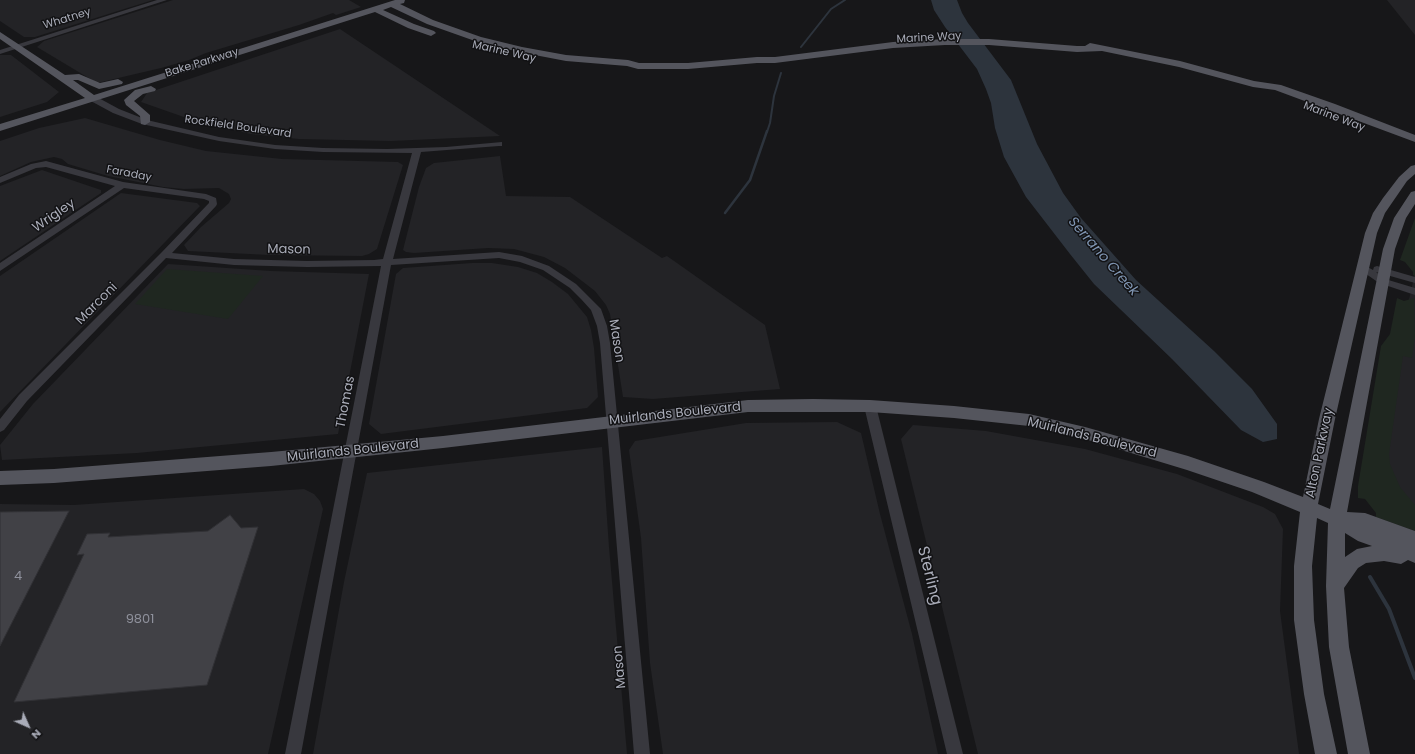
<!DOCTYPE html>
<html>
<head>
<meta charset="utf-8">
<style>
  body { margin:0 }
  #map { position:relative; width:1415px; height:754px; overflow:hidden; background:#171719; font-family:Poppins,sans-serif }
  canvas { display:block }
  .north { position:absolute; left:8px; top:706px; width:40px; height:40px; -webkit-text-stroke:3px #121214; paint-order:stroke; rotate:135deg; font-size:11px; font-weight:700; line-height:16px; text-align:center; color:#a9acb8 }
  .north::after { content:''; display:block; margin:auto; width:14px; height:18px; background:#a9acb8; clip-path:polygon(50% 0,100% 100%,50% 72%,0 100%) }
</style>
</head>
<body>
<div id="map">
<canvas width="1415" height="754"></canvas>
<div class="north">N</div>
</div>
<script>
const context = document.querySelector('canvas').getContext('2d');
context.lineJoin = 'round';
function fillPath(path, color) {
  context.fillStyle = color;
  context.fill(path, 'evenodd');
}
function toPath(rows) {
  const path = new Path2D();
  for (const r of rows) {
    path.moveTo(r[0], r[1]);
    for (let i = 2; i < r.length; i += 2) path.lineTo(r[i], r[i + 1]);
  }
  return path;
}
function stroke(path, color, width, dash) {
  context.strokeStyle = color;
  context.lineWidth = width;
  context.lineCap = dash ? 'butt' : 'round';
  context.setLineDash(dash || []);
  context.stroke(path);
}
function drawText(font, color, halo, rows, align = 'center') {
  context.font = font + ' Poppins,sans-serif';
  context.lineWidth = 3;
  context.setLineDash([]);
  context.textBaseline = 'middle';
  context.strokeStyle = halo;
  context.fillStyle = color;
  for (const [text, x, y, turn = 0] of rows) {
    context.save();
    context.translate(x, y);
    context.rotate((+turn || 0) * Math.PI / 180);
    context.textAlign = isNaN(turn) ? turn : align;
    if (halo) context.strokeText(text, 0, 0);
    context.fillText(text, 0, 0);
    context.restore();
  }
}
fillPath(toPath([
  [0,0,153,0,35,37,24,37,0,21],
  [173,0,349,0,361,7,336,15,333,13,299,25,206,53,189,60,161,68,97,83,37,47,44,41],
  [1387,0,1415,0,1415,35],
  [340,29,500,136,391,141,299,139,251,134,198,122,141,102,147,93],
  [0,55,11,55,59,92,47,102,0,117],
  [85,118,160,140,206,151,282,159,398,162,403,165,377,249,369,254,362,256,270,255,188,251,184,245,201,227,229,203,231,199,229,194,219,188,184,189,163,187,108,176,68,164,62,159,54,157,31,162,0,176,0,141,39,128],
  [500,156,506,196,570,197,662,258,667,256,765,325,780,389,653,399,623,397,610,314,606,305,595,291,565,268,544,257,514,249,488,248,414,253,406,252,403,250,419,187,426,168,434,163],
  [42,170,101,190,101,193,0,261,0,186],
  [121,193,197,203,200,206,0,412,0,276],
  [472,263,492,263,518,267,537,273,552,282,568,294,587,317,591,330,594,348,598,397,587,408,381,434,369,424,396,274,403,268],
  [168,264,271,271,369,274,338,434,137,453,2,460,0,445,33,404],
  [1415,273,1415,513,1374,456],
  [837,422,861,433,880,514,912,634,938,754,663,754,650,663,641,538,629,450,635,441,746,423],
  [913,425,986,431,1085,449,1177,474,1263,507,1275,514,1283,529,1280,611,1299,754,978,754,901,439],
  [602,447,609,547,627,754,313,754,344,582,367,473],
  [304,489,314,494,320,501,323,509,268,754,0,754,0,504,74,505]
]), '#232326');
fillPath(toPath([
  [1415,218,1415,276,1413,275,1413,272,1405,262,1400,260],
  [167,269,263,276,228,319,135,304],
  [1414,296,1415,336,1412,358,1403,356,1389,454,1390,464,1400,487,1415,505,1415,531,1376,517,1376,513,1365,499,1358,498,1358,486,1381,346,1390,334,1397,298,1404,301,1414,298]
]), '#1f2720');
fillPath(toPath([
  [931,0,957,0,962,13,968,23,1011,80,1037,144,1063,193,1081,218,1136,280,1214,351,1252,389,1277,424,1277,439,1263,442,1241,430,1172,359,1094,284,1070,254,1026,197,1004,157,995,128,991,103,986,89,977,69,945,27,934,10]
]), '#2d343d');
stroke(toPath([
  [801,47,831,9,845,0],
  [767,132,770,123,774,96,781,73]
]), '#2d343d', 2);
stroke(toPath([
  [725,213,750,180,767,131]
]), '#2d343d', 2.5);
stroke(toPath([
  [1370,577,1389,609,1415,678]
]), '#2d343d', 4);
const building = toPath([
  [69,511,0,646,0,512,69,511],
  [230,515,241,528,258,527,207,685,14,702,84,554,77,555,87,534,110,533,108,537,208,531,230,515]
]);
fillPath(building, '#414146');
stroke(building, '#313135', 1);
fillPath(toPath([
  [157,0,167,0,0,54,0,50,157,0],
  [89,96,95,96,119,109,147,120,219,137,275,145,323,148,387,149,446,147,502,142,502,146,499,146,421,152,393,259,499,252,522,256,549,266,576,284,601,309,607,326,610,343,650,754,634,754,600,343,597,326,591,310,581,299,570,288,543,270,520,262,499,258,391,265,301,754,285,754,381,266,307,267,234,265,166,258,27,401,4,430,0,432,0,419,19,395,161,253,209,203,209,201,204,199,124,188,0,271,0,263,115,186,46,167,36,168,0,183,0,177,31,164,46,161,123,182,206,194,216,198,217,204,216,206,172,253,234,259,307,261,374,260,383,259,412,153,323,152,275,149,219,141,142,124,113,113,89,100,89,96],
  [1362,264,1373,270,1374,267,1377,266,1415,277,1415,283,1376,272,1385,279,1415,288,1415,295,1379,283,1359,269,1357,267,1359,265,1362,264],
  [870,402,874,403,876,406,963,754,947,754,864,406,866,403,870,402]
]), '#38383e');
fillPath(toPath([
  [395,0,405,0,404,3,400,4,433,20,481,37,522,47,566,55,628,60,639,63,688,63,757,57,775,57,893,42,945,39,989,39,1077,46,1085,46,1090,43,1180,61,1254,81,1281,85,1335,104,1415,135,1415,142,1275,90,1253,87,1179,67,1102,51,1077,52,989,45,945,45,893,48,775,63,757,63,688,69,638,69,627,66,566,61,519,52,475,41,427,24,391,7,383,10,414,24,434,31,436,33,431,36,428,35,408,28,375,12,0,131,0,124,85,98,0,39,0,32,65,75,79,74,100,83,118,79,123,82,122,84,99,89,78,80,73,80,94,95,395,0],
  [151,86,156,89,155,91,143,94,134,101,150,115,150,122,145,125,141,124,140,116,126,105,124,100,135,90,151,86],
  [1415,165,1415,174,1407,181,1385,213,1377,233,1335,419,1318,504,1330,509,1383,249,1394,218,1411,192,1415,191,1415,204,1406,218,1395,249,1347,512,1365,513,1415,531,1415,563,1408,560,1401,564,1384,561,1366,563,1358,568,1344,588,1349,647,1370,754,1348,754,1329,647,1326,586,1328,523,1317,518,1312,566,1314,620,1324,694,1337,754,1315,754,1304,694,1294,620,1294,566,1300,512,1252,492,1187,470,1085,439,1029,426,954,418,870,412,748,412,443,448,271,466,54,483,0,485,0,471,54,469,271,452,443,436,748,400,813,399,870,400,954,406,1029,414,1085,427,1188,456,1264,482,1303,497,1319,419,1365,233,1373,213,1383,198,1399,177,1411,166,1415,165],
  [1345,533,1358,541,1372,546,1357,549,1345,557,1345,533]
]), '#54555d');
drawText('11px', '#a9acb8', '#121214', [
  ["Whatney",67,19,-17],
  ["Marine Way",929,38,-3],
  ["Marine Way",504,52,13],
  ["Bake Parkway",202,63,-17],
  ["Marine Way",1334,117,21],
  ["Rockfield Boulevard",238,127,8],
  ["Faraday",129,174,11]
]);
drawText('13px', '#a9acb8', '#121214', [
  ["Wrigley",54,216,-34],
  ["Mason",289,250,1],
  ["Marconi",97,304,-45],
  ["Mason",616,341,81],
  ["Thomas",346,402,-79],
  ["Muirlands Boulevard",675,414,-6],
  ["Muirlands Boulevard",1092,438,14],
  ["Muirlands Boulevard",353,451,-6],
  ["Alton Parkway",1320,453,-78],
  ["Mason",620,667,-95]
]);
drawText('13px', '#8f919c', null, [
  ["4",18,577],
  ["9801",140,620]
]);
drawText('italic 14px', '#8096b3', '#121214', [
  ["Serrano Creek",1103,257,49]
]);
drawText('16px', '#a9acb8', '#121214', [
  ["Sterling",929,576,76]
]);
</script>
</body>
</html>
